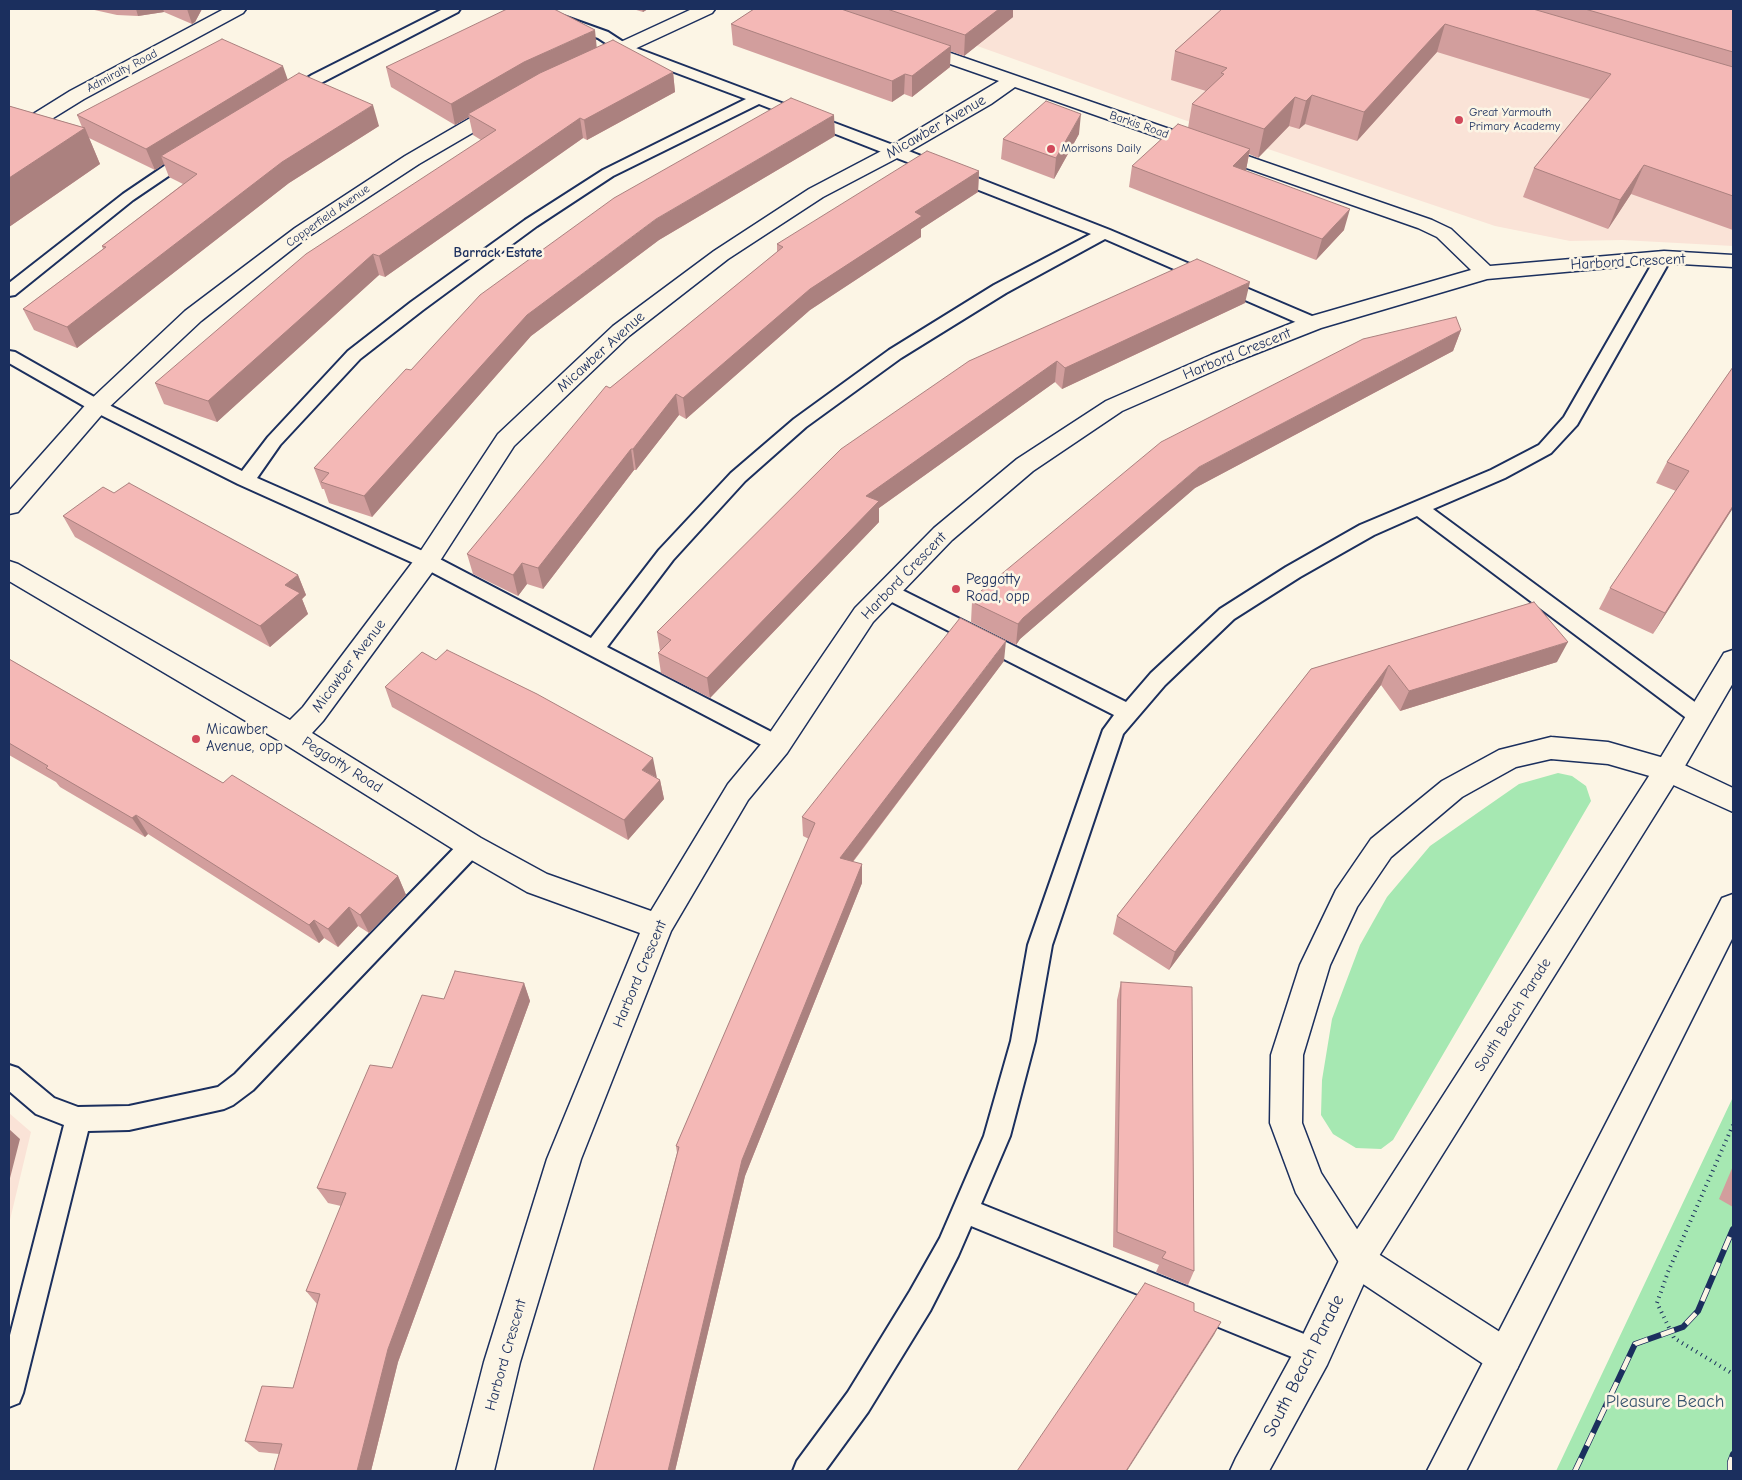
<!DOCTYPE html>
<html>
<head>
<meta charset="utf-8">
<style>
  body { margin:0 }
  #map { position:relative; width:1742px; height:1480px; overflow:hidden; background:#fcf5e5; font-family:"Comic Neue",sans-serif }
  canvas { display:block }
  .frame { position:absolute; inset:0; border:10px solid #1b2f5e; pointer-events:none }
</style>
</head>
<body>
<div id="map">
<canvas width="1742" height="1480"></canvas>
<div class="frame"></div>
</div>
<script>
const context = document.querySelector('canvas').getContext('2d');
context.lineJoin = 'round';
function fillPath(path, color) {
  context.fillStyle = color;
  context.fill(path, 'evenodd');
}
function toPath(rows) {
  const path = new Path2D();
  for (const r of rows) {
    path.moveTo(r[0], r[1]);
    for (let i = 2; i < r.length; i += 2) path.lineTo(r[i], r[i + 1]);
  }
  return path;
}
function stroke(path, color, width, dash) {
  context.strokeStyle = color;
  context.lineWidth = width;
  context.lineCap = dash ? 'butt' : 'round';
  context.setLineDash(dash || []);
  context.stroke(path);
}
function drawText(font, color, halo, rows, align = 'center') {
  context.font = font + ' "Comic Neue",sans-serif';
  context.lineWidth = 5;
  context.setLineDash([]);
  context.textBaseline = 'middle';
  context.strokeStyle = halo;
  context.fillStyle = color;
  for (const [text, x, y, turn = 0] of rows) {
    context.save();
    context.translate(x, y);
    context.rotate((+turn || 0) * Math.PI / 180);
    context.textAlign = isNaN(turn) ? turn : align;
    if (halo) context.strokeText(text, 0, 0);
    context.fillText(text, 0, 0);
    context.restore();
  }
}
fillPath(toPath([
  [992,9,1402,9,1733,108,1733,246,1622,240,1570,241,1495,226,1218,132,955,38],
  [9,1113,31,1132,9,1224]
]), '#fae3d7');
fillPath(toPath([
  [1558,773,1572,776,1586,786,1591,801,1393,1140,1381,1149,1356,1148,1333,1134,1321,1115,1322,1080,1332,1019,1360,945,1387,897,1430,846,1519,784],
  [1733,1097,1733,1471,1556,1471]
]), '#a6e8b2');
const lane = toPath([
  [443,9,460,9,458,12,294,97,284,97,282,94,312,75,443,9],
  [525,9,544,9,608,32,628,45,901,148,1110,230,1319,319,1321,323,1319,327,1313,328,1307,327,1105,239,1006,293,901,358,806,427,745,481,673,560,607,647,785,739,788,745,785,751,777,753,420,566,238,484,91,410,9,363,9,351,15,352,103,402,242,471,268,437,348,351,411,302,525,220,603,170,746,99,618,51,598,38,527,12,525,9],
  [759,104,1091,234,994,285,889,350,794,419,731,473,659,550,591,638,434,556,257,478,280,445,360,359,423,310,537,226,613,176,759,104],
  [190,150,195,152,198,155,195,158,133,200,15,295,9,296,9,283,123,194,185,152,190,150],
  [1664,252,1670,254,1672,257,1577,425,1551,453,1505,478,1433,509,1707,711,1711,717,1707,723,1700,725,1693,723,1417,516,1374,535,1300,577,1234,619,1165,685,1123,734,1052,945,1035,1041,1010,1136,981,1204,1324,1342,1328,1352,1324,1362,1314,1366,971,1226,958,1256,930,1311,868,1412,825,1471,793,1471,797,1461,848,1392,910,1291,940,1238,984,1136,1011,1041,1028,945,1103,730,1114,715,880,596,877,591,880,586,887,584,894,586,1126,702,1151,673,1220,609,1286,567,1360,525,1491,470,1539,445,1564,417,1656,257,1658,254,1664,252],
  [471,837,479,839,482,846,479,853,253,1090,233,1105,224,1109,129,1130,88,1131,23,1393,19,1403,9,1407,9,1339,64,1125,36,1114,9,1091,9,1065,18,1068,54,1098,78,1107,129,1106,218,1087,235,1074,463,839,471,837]
]);
const street = toPath([
  [692,9,715,9,712,13,598,66,592,67,586,66,583,62,586,58,692,9],
  [916,41,1432,220,1451,229,1490,266,1664,251,1733,255,1733,267,1664,263,1487,279,1321,328,1227,365,1122,411,1033,471,952,540,873,622,787,753,748,800,671,931,581,1159,520,1362,494,1471,456,1471,484,1362,547,1159,640,933,527,892,461,854,283,743,9,581,9,561,18,564,290,720,303,707,418,555,498,434,613,326,714,251,809,189,889,147,999,81,910,50,907,46,910,42,916,41],
  [1015,87,1418,228,1437,237,1471,270,1305,318,1211,355,1106,401,1017,459,934,528,855,608,767,737,728,784,651,911,547,874,481,838,312,733,323,721,436,567,514,446,629,336,728,259,823,197,903,155,991,104,1015,87],
  [503,101,510,103,512,107,510,111,419,164,309,236,201,321,105,411,18,512,9,514,9,491,89,401,185,311,295,228,405,156,496,103,503,101],
  [1551,737,1608,742,1678,762,1733,788,1733,812,1660,779,1608,764,1551,759,1516,767,1462,797,1391,857,1357,907,1330,965,1303,1055,1302,1123,1321,1173,1369,1248,1517,1343,1522,1356,1517,1369,1504,1374,1491,1369,1345,1272,1296,1193,1270,1123,1271,1055,1300,965,1336,890,1371,839,1442,781,1499,750,1551,737]
]);
const secondary = toPath([
  [224,9,246,9,243,13,84,99,16,141,9,143,9,129,70,91,224,9],
  [1733,650,1733,683,1678,778,1369,1272,1327,1365,1269,1471,1230,1471,1236,1458,1301,1339,1345,1248,1658,762,1724,653,1733,650],
  [1733,894,1733,937,1466,1471,1427,1471,1722,898,1733,894]
]);
stroke(lane, '#1b2f5e', 4);
stroke(street, '#1b2f5e', 3);
stroke(secondary, '#1b2f5e', 3);
stroke(toPath([
  [1733,1125,1668,1272,1657,1303,1674,1338,1733,1374]
]), '#1b2f5e', 4, [1, 4.5]);
fillPath(lane, '#fcf5e5');
fillPath(street, '#fcf5e5');
fillPath(secondary, '#fcf5e5');
const rail = toPath([
  [1575,1471,1635,1344,1683,1327,1698,1311,1733,1229],
  [1730,1471,1730,1462,1733,1454]
]);
stroke(rail, '#1b2f5e', 6);
stroke(rail, '#fcf5e5', 4.5, [14]);
fillPath(toPath([
  [90,9,202,9,195,22,192,24,164,12,138,16,117,15],
  [633,9,648,9,643,12],
  [754,9,1013,9,1013,17,964,56,950,51,950,67,912,97,904,94,892,102,733,45,731,24],
  [1222,9,1733,9,1733,230,1631,194,1608,229,1523,197,1534,168,1590,99,1437,52,1357,141,1305,124,1299,129,1289,126,1258,158,1249,154,1246,170,1245,171,1344,230,1316,260,1129,187,1132,166,1188,128,1192,104,1206,91,1171,80,1175,51],
  [597,47,673,72,675,92,587,140,583,138,385,277,379,275,217,422,164,404,155,383,481,140,473,135,469,117,455,125,391,87,386,67],
  [288,80,379,126,289,183,77,348,34,330,23,309,103,249,102,246,183,184,169,177,164,164,155,170,89,138,100,164,9,227,9,106,82,127,77,115],
  [1079,134,1054,179,1001,159,1003,139],
  [835,136,659,240,531,336,372,517,329,503,324,489,322,489,314,468,411,370],
  [979,171,978,192,921,229,921,237,810,310,686,419,679,415,636,470,634,470,543,589,527,584,518,596,473,574,467,554,610,388,777,252,777,244],
  [1245,303,1062,389,1055,382,879,508,879,522,710,698,661,673,658,653,660,651,657,632,969,361],
  [1461,330,1453,351,1195,488,1020,639,1016,645,971,622,972,602],
  [1733,367,1733,508,1653,634,1599,609,1610,588,1676,491,1656,483,1667,462],
  [114,493,298,575,306,595,302,599,308,614,270,647,75,537,63,516],
  [1534,602,1557,662,1400,711,1381,685,1169,970,1113,934,1117,916,1311,669],
  [9,659,223,783,398,876,406,895,369,933,358,926,338,947,324,938,319,943,148,834,145,837,60,787,56,782,9,755],
  [1004,661,853,862,862,864,862,883,745,1176,675,1471,593,1471,677,1153,676,1146,809,839,803,836,802,817],
  [385,687,656,778,660,780,664,799,628,840,392,707],
  [1121,982,1194,1271,1188,1285,1156,1272,1159,1265,1113,1247,1117,1000],
  [524,983,530,1001,398,1362,371,1471,274,1471,279,1454,259,1452,245,1441,293,1388,317,1304,306,1291,341,1206,328,1203,317,1188,392,1068,444,999],
  [1733,1166,1733,1207,1719,1199]
]), '#d29e9d');
fillPath(toPath([
  [136,9,163,9,164,12,138,16],
  [187,9,202,9,195,22,192,24],
  [642,9,648,9,643,12],
  [999,9,1013,9,1013,17,964,56,965,35],
  [1445,24,1437,52,1357,141,1364,112],
  [595,30,597,50,468,114,469,117,455,125,451,104,524,62],
  [951,46,950,67,912,97,912,76],
  [283,66,290,86,161,156,164,164,155,170,146,149],
  [673,72,675,92,587,140,584,120],
  [905,74,904,94,892,102,892,81],
  [1312,95,1305,124,1299,129,1306,101],
  [1295,97,1289,126,1258,158,1264,129],
  [373,105,379,126,289,183,77,348,67,327,282,162],
  [1081,114,1079,134,1054,179,1056,158],
  [834,115,835,136,659,240,531,336,372,517,364,496,527,315,656,219],
  [580,118,583,138,385,277,379,256],
  [85,128,100,164,9,227,9,178],
  [1250,149,1246,170,1229,187,1233,166],
  [1644,165,1631,194,1608,229,1620,200],
  [979,171,978,192,921,229,921,237,810,310,686,419,683,398,810,289,915,212],
  [1350,209,1344,230,1316,260,1322,239],
  [373,254,379,275,217,422,208,401],
  [1250,282,1245,303,1062,389,1065,368],
  [1461,330,1453,351,1195,488,1020,639,1016,645,1018,624,1023,618,1199,467],
  [1057,361,1055,382,879,508,879,522,710,698,707,678,866,496],
  [676,394,679,415,636,470,633,449],
  [631,449,634,470,543,589,538,568],
  [1733,506,1733,508,1653,634,1665,613],
  [522,563,527,584,518,596,513,575],
  [298,575,306,595,302,599,308,614,270,647,260,626,285,585],
  [1006,641,1004,661,841,877,840,858],
  [1568,642,1557,662,1400,711,1409,691],
  [1389,665,1381,685,1169,970,1175,952],
  [653,758,657,778,642,770],
  [660,780,664,799,628,840,624,820],
  [136,815,148,834,145,837,132,818],
  [862,864,862,883,745,1176,675,1471,668,1471,742,1160],
  [398,876,406,895,369,933,360,915],
  [349,907,358,926,338,947,328,929],
  [314,920,324,938,319,943,309,925],
  [524,983,530,1001,398,1362,371,1471,357,1471,388,1349],
  [9,1129,20,1139,9,1182],
  [1221,1322,1214,1335,1127,1471,1126,1471]
]), '#ab817f');
const building = toPath([
  [507,9,554,9,595,30,524,62,451,104,386,67,507,9],
  [754,9,841,9,951,46,912,76,905,74,892,81,731,24,754,9],
  [887,9,999,9,965,35,887,9],
  [1222,9,1533,9,1733,67,1733,196,1644,165,1620,200,1534,168,1611,74,1445,24,1364,112,1312,95,1306,101,1295,97,1264,129,1192,104,1224,74,1221,73,1227,68,1175,51,1222,9],
  [1585,9,1733,9,1733,52,1585,9],
  [222,39,283,66,146,149,77,115,222,39],
  [613,40,673,72,584,120,580,118,379,256,373,254,208,401,155,383,306,254,496,130,468,114,540,73,613,40],
  [299,73,373,105,282,162,67,327,23,309,106,247,102,246,197,174,161,156,299,73],
  [791,98,834,115,656,219,527,315,364,496,321,482,329,473,314,468,406,369,411,370,480,295,614,198,791,98],
  [1046,101,1081,114,1056,158,1003,139,1046,101],
  [9,106,85,128,9,178,9,106],
  [1178,124,1250,149,1233,166,1350,209,1322,239,1132,166,1178,124],
  [927,151,979,171,915,212,922,216,810,289,683,398,676,394,633,449,631,449,538,568,522,563,513,575,467,554,606,386,610,388,783,247,777,244,927,151],
  [1197,259,1250,282,1065,368,1057,361,866,496,879,501,707,678,658,653,671,640,657,632,841,449,969,361,1197,259],
  [1456,317,1461,330,1199,467,1023,618,1018,624,972,602,981,591,1161,442,1363,339,1456,317],
  [1733,367,1733,506,1665,613,1610,588,1689,471,1667,462,1733,367],
  [129,483,298,575,285,585,300,593,260,626,63,516,103,487,114,493,129,483],
  [1534,602,1568,642,1409,691,1389,665,1175,952,1117,916,1311,669,1534,602],
  [960,618,1006,641,840,858,862,864,742,1160,668,1471,593,1471,679,1147,676,1146,815,823,802,817,960,618],
  [447,650,537,694,653,758,642,770,660,780,624,820,385,687,422,652,436,660,447,650],
  [9,659,223,783,232,775,398,876,360,915,349,907,328,929,314,920,309,925,136,815,132,818,46,768,48,766,9,743,9,659],
  [455,971,524,983,388,1349,357,1471,274,1471,282,1444,245,1441,262,1386,293,1388,320,1294,306,1291,346,1193,317,1188,370,1065,392,1068,422,995,444,999,455,971],
  [1121,982,1192,987,1194,1271,1162,1258,1166,1252,1117,1232,1121,982],
  [1145,1283,1194,1303,1194,1311,1221,1322,1126,1471,1017,1471,1145,1283]
]);
fillPath(building, '#f4b8b6');
stroke(building, '#ab817f', 1);
for (const [x, y, r, color] of [
  [1459,120,5,"#d1495b"],
  [1051,149,5,"#d1495b"],
  [956,589,5,"#d1495b"],
  [196,739,5,"#d1495b"]
]) {
  const dot = new Path2D();
  dot.arc(x, y, r, 0, 2 * Math.PI);
  context.fillStyle = color;
  context.fill(dot);
  stroke(dot, '#fcf5e5', 2);
}
drawText('12px', '#1b2f5e', '#fcf5e5', [
  ["Admiralty Road",122,71,-28],
  ["Barkis Road",1139,125,19],
  ["Copperfield Avenue",328,216,-35]
]);
drawText('12px', '#1b2f5e', '#fcf5e5', [
  ["Great Yarmouth",1469,113],
  ["Primary Academy",1469,127],
  ["Morrisons Daily",1061,149]
], 'left');
drawText('bold 14px', '#1b2f5e', '#fcf5e5', [
  ["Barrack Estate",498,253]
]);
drawText('15px', '#1b2f5e', '#fcf5e5', [
  ["Micawber Avenue",936,127,-30],
  ["Harbord Crescent",1628,262,-3],
  ["Micawber Avenue",601,352,-42],
  ["Harbord Crescent",1237,354,-22],
  ["Harbord Crescent",904,576,-46],
  ["Micawber Avenue",349,666,-53],
  ["Peggotty Road",342,765,32],
  ["Harbord Crescent",640,974,-67],
  ["South Beach Parade",1513,1015,-58],
  ["Harbord Crescent",506,1355,-74]
]);
drawText('15px', '#1b2f5e', '#fcf5e5', [
  ["Peggotty",966,580],
  ["Road, opp",966,597],
  ["Micawber",206,730],
  ["Avenue, opp",206,747]
], 'left');
drawText('18px', '#1b2f5e', '#fcf5e5', [
  ["South Beach Parade",1304,1366,-63]
]);
drawText('18px', '#37546f', '#fcf5e5', [
  ["Pleasure Beach",1665,1402]
]);
</script>
</body>
</html>
